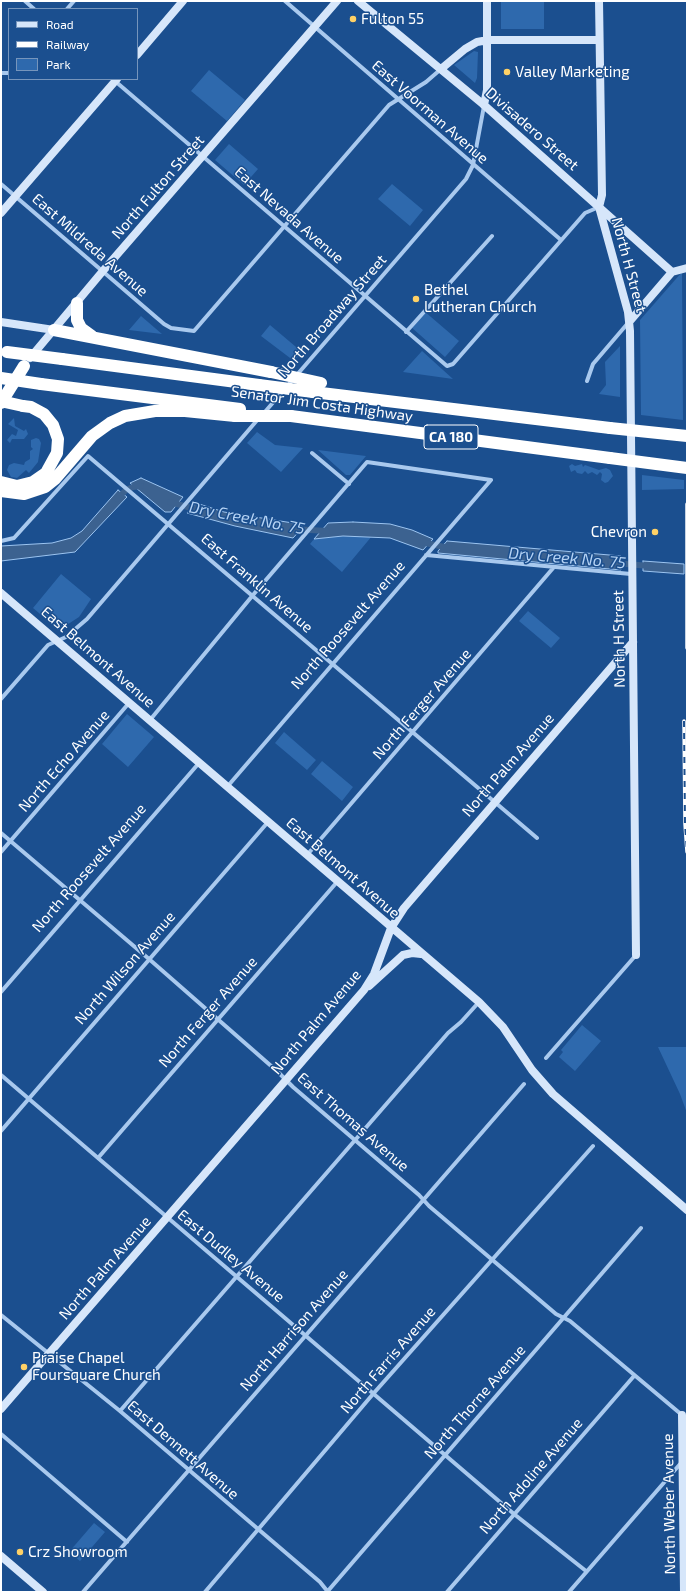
<!DOCTYPE html>
<html>
<head>
<meta charset="utf-8">
<style>
  body { margin:0 }
  #map { position:relative; width:688px; height:1593px; overflow:hidden; background:#1b4f8f; font-family:"Exo 2",sans-serif }
  canvas { display:block }
  .frame { position:absolute; inset:0; border:2px solid #fff; pointer-events:none }
  .legend { position:absolute; left:8px; top:8px; width:130px; height:72px; box-sizing:border-box; background:#1b4f8f; border:1px solid #7695bc; margin:0; padding:5px 7px; list-style:none; font-size:12px; color:#fff }
  .legend li { display:flex; align-items:center; gap:8px; height:20px }
  .legend b { width:20px; border:1px solid #7695bc }
</style>
</head>
<body>
<div id="map">
<canvas width="688" height="1593"></canvas>
<div class="frame"></div>
<ul class="legend">
<li><b style="height:5px;background:#d6e6fa"></b>Road</li>
<li><b style="height:5px;background:#fff"></b>Railway</li>
<li><b style="height:11px;background:#2e69ad"></b>Park</li>
</ul>
</div>
<script>
const context = document.querySelector('canvas').getContext('2d');
context.lineJoin = 'round';
function fillPath(path, color) {
  context.fillStyle = color;
  context.fill(path, 'evenodd');
}
function toPath(rows) {
  const path = new Path2D();
  for (const r of rows) {
    path.moveTo(r[0], r[1]);
    for (let i = 2; i < r.length; i += 2) path.lineTo(r[i], r[i + 1]);
  }
  return path;
}
function stroke(path, color, width, dash) {
  context.strokeStyle = color;
  context.lineWidth = width;
  context.lineCap = dash ? 'butt' : 'round';
  context.setLineDash(dash || []);
  context.stroke(path);
}
function drawText(font, color, halo, rows, align = 'center') {
  context.font = font + ' "Exo 2",sans-serif';
  context.lineWidth = 3;
  context.setLineDash([]);
  context.textBaseline = 'middle';
  context.strokeStyle = halo;
  context.fillStyle = color;
  for (const [text, x, y, turn = 0] of rows) {
    context.save();
    context.translate(x, y);
    context.rotate((+turn || 0) * Math.PI / 180);
    context.textAlign = isNaN(turn) ? turn : align;
    if (halo) context.strokeText(text, 0, 0);
    context.fillText(text, 0, 0);
    context.restore();
  }
}
fillPath(toPath([
  [501,1,544,1,544,29,501,29],
  [474,51,478,52,477,78,475,83,454,65],
  [209,70,245,100,227,121,191,91],
  [229,144,258,169,244,185,215,160],
  [392,184,423,210,410,226,378,199],
  [682,272,683,420,641,415,640,320],
  [424,311,459,341,445,357,411,327],
  [141,316,162,334,129,330],
  [270,325,302,352,294,361,261,336],
  [620,346,620,397,599,394,606,385,605,362],
  [422,351,453,379,403,372],
  [14,418,15,426,24,431,26,429,28,434,24,439,12,439,10,443,7,440,12,434,16,436,18,430,8,424],
  [257,432,275,445,303,448,281,472,247,443],
  [36,438,39,439,41,443,38,462,29,473,26,470,17,478,11,477,7,470,9,465,14,463,24,465,25,462,30,459,30,451,33,449,31,447,31,440],
  [318,450,366,456,350,475,346,475],
  [572,464,575,466,582,464,583,467,585,465,599,470,606,468,610,470,613,476,608,482,605,483,601,480,602,474,600,472,597,475,592,472,588,474,585,471,582,474,577,473,575,470,571,472,569,466],
  [642,475,684,480,684,489,642,490],
  [343,536,372,536,342,572,310,544,314,539],
  [61,574,91,599,79,617,59,630,33,608],
  [528,611,560,638,551,648,519,621],
  [127,714,154,737,128,767,102,744],
  [284,732,316,760,307,770,275,743],
  [322,761,353,787,342,801,311,774],
  [582,1025,601,1041,575,1071,559,1057,563,1052,561,1050],
  [658,1047,687,1047,687,1113,680,1094],
  [94,1523,105,1532,80,1561,69,1552]
]), '#2e69ad');
const water = toPath([
  [141,478,183,497,171,512,165,512,130,483,141,478],
  [118,490,127,497,75,552,1,561,1,546,52,543,71,538,82,531,118,490],
  [196,503,224,512,299,524,303,527,293,538,235,526,187,513,196,503],
  [353,522,390,524,412,530,433,539,423,550,390,538,343,536,314,539,328,523,353,522],
  [447,541,621,556,621,570,438,553,438,551,447,541],
  [643,561,684,564,684,574,643,571,643,561]
]);
fillPath(water, '#3c6290');
stroke(water, '#9cc4f0', 1);
stroke(toPath([
  [117,499,126,490,133,487,141,486],
  [170,502,198,510],
  [293,529,327,531],
  [421,542,449,548],
  [614,563,650,566]
]), '#3c6290', 6);
stroke(toPath([
  [25,1,34,9],
  [285,1,561,240],
  [67,9,74,1],
  [1,73,9,73],
  [115,81,447,366,453,364,585,213,599,207],
  [1,184,164,324,171,328,194,331,389,105,426,82,441,69],
  [406,332,492,236],
  [587,381,593,364,628,323],
  [264,413,466,179,473,165,484,106],
  [312,453,349,484],
  [1,541,14,538,88,456,537,838],
  [426,555,631,574],
  [1,699,48,645,66,637,87,619,259,418],
  [150,720,253,595,367,462,491,480],
  [227,787,491,480],
  [1,833,149,959,278,1072,293,1087,419,1195,429,1206,556,1314,570,1321,682,1415],
  [1,852,129,703],
  [307,855,554,567],
  [1,992,199,763],
  [546,1058,636,955],
  [1,1075,514,1514,586,1571],
  [1,1131,268,822],
  [98,1158,337,882],
  [1,1315,120,1411,320,1582,328,1592],
  [120,1411,448,1033,461,1022,479,1002],
  [1,1434,127,1542],
  [83,1592,524,1084],
  [205,1592,373,1394,593,1146],
  [327,1592,641,1228],
  [447,1592,634,1376],
  [569,1592,681,1463]
]), '#a9c9ee', 4);
stroke(toPath([
  [358,1,484,105,672,272],
  [137,55,183,1],
  [441,69,465,49,477,42,488,40,599,40],
  [484,105,487,90,487,1],
  [599,207,628,312,630,331,636,955],
  [599,207,602,195,599,1],
  [1,213,117,79],
  [630,321,672,272,687,268],
  [1,322,54,330],
  [30,358,102,272,337,1],
  [1,593,479,1002,503,1027,532,1070,553,1094,687,1210],
  [369,986,403,955,412,953,421,954],
  [1,1409,364,990,374,974,391,928,404,908,633,642],
  [682,1415,684,1592],
  [1,1556,43,1592]
]), '#d6e6fa', 8);
stroke(toPath([
  [77,303,77,320,81,328,92,336],
  [54,330,271,372],
  [62,359,259,385],
  [41,384,240,409],
  [313,392,610,428],
  [1,403,24,366],
  [291,416,610,458],
  [1,482,17,486,33,482,46,473,57,453,58,439,53,425,44,414,31,407,23,406],
  [1,491,24,494,45,487,55,479,92,436,110,423,125,416,155,411,185,411,235,416]
]), '#fff', 12);
const rail = toPath([
  [687,504,687,648],
  [684,721,685,824,687,852]
]);
stroke(rail, '#fff', 3.5);
stroke(rail, '#1b4f8f', 2, [6]);
stroke(toPath([
  [7,352,62,359],
  [271,372,321,383],
  [1,378,41,384],
  [259,385,313,392],
  [1,401,23,406],
  [235,416,291,416],
  [610,428,687,436],
  [610,458,687,468]
]), '#fff', 12);
for (const [x, y, r, color] of [
  [353,19,4,"#ffd166"],
  [507,72,4,"#ffd166"],
  [416,299,4,"#ffd166"],
  [655,532,4,"#ffd166"],
  [24,1367,4,"#ffd166"],
  [20,1552,4,"#ffd166"]
]) {
  const dot = new Path2D();
  dot.arc(x, y, r, 0, 2 * Math.PI);
  context.fillStyle = color;
  context.fill(dot);
  stroke(dot, '#1b4f8f', 1.5);
}
for (const [x, y, w] of [
  [451,437,54]
]) {
  const box = new Path2D();
  box.roundRect(x - w / 2, y - 12, w, 24, 3);
  context.fillStyle = '#1b4f8f';
  context.fill(box);
  stroke(box, '#fff', 1);
}
drawText('bold 14px', '#fff', null, [
  ["CA 180",451,437]
]);
drawText('15px', '#fff', '#1b4f8f', [
  ["Fulton 55",361,19],
  ["Valley Marketing",515,72],
  ["Bethel",424,290],
  ["Lutheran Church",424,307],
  ["Chevron",647,532,"right"],
  ["Praise Chapel",32,1358],
  ["Foursquare Church",32,1375],
  ["Crz Showroom",28,1552]
], 'left');
drawText('15px', '#fff', '#1b4f8f', [
  ["East Voorman Avenue",430,112,41],
  ["Divisadero Street",532,129,41],
  ["North Fulton Street",158,187,-49],
  ["East Nevada Avenue",289,215,41],
  ["East Mildreda Avenue",90,245,41],
  ["North H Street",629,265,75],
  ["North Broadway Street",332,316,-49],
  ["Senator Jim Costa Highway",322,404,8],
  ["East Franklin Avenue",257,583,41],
  ["North Roosevelt Avenue",348,625,-49],
  ["North H Street",619,639,-91],
  ["East Belmont Avenue",98,657,41],
  ["North Ferger Avenue",422,704,-49],
  ["North Echo Avenue",64,761,-49],
  ["North Palm Avenue",508,765,-49],
  ["North Roosevelt Avenue",89,868,-49],
  ["East Belmont Avenue",343,868,41],
  ["North Wilson Avenue",125,968,-49],
  ["North Ferger Avenue",208,1012,-49],
  ["North Palm Avenue",316,1022,-50],
  ["East Thomas Avenue",353,1122,41],
  ["East Dudley Avenue",231,1256,40],
  ["North Palm Avenue",105,1268,-49],
  ["North Harrison Avenue",294,1330,-49],
  ["North Farris Avenue",388,1360,-49],
  ["North Thorne Avenue",475,1402,-49],
  ["East Dennett Avenue",183,1450,41],
  ["North Adoline Avenue",531,1476,-49],
  ["North Weber Avenue",669,1504,-91]
]);
drawText('italic 16px', '#b5d3f5', '#1b4f8f', [
  ["Dry Creek No. 75",247,518,11],
  ["Dry Creek No. 75",567,558,5]
]);
</script>
</body>
</html>
